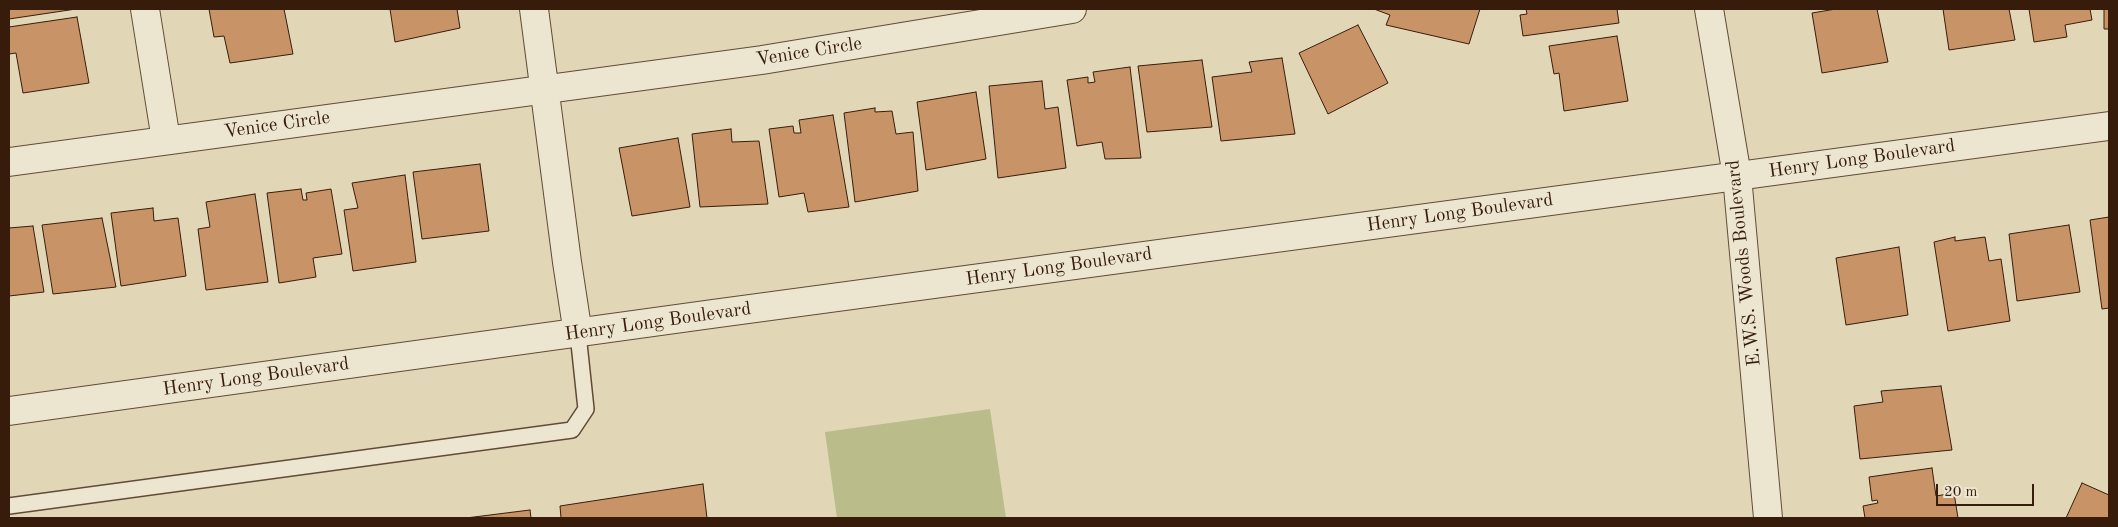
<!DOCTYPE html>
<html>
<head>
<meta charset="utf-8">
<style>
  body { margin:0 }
  #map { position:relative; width:2118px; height:527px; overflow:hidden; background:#e1d7b6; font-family:"Old Standard TT",serif }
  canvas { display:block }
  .frame { position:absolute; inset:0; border:10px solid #371c0b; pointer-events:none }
  .scale { position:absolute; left:1936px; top:484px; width:98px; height:22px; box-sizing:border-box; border:2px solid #371c0b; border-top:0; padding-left:6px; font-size:15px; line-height:18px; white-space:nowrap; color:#371c0b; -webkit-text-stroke:4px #ece5d0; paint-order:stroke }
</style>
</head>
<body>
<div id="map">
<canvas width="2118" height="527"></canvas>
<div class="frame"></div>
<div class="scale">20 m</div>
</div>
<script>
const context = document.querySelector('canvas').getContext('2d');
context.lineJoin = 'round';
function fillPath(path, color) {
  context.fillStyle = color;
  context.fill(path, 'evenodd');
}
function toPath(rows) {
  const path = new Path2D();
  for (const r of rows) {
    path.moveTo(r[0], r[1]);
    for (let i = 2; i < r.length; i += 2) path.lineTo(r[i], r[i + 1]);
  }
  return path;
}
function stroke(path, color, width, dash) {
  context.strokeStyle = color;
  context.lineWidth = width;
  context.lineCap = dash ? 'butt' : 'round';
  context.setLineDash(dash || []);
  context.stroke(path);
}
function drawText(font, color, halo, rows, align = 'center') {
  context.font = font + ' "Old Standard TT",serif';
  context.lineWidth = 4;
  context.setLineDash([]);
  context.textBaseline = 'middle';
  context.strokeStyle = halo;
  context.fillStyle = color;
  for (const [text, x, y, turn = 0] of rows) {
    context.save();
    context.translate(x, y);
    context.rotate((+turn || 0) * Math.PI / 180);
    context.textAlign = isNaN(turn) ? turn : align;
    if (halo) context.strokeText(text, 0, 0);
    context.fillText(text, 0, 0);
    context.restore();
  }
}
fillPath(toPath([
  [990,409,1006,518,837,518,825,432]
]), '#babc89');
const building = toPath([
  [9,9,76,9,9,19,9,9],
  [209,9,284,9,293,54,230,63,224,36,214,37,209,9],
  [390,9,457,9,460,28,395,42,390,9],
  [1374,9,1480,9,1469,44,1386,25,1390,15,1374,9],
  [1526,9,1617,9,1619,23,1523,36,1520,15,1527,14,1526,9],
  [1836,9,1877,9,1888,62,1822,73,1812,13,1836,9],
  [1943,9,2009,9,2015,40,1949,50,1943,9],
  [2029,9,2090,9,2092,20,2065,25,2067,37,2034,42,2029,9],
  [2104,9,2109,9,2109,29,2104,29,2104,9],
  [77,17,89,83,23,93,16,53,9,54,9,27,77,17],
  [1358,25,1388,83,1328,114,1299,53,1358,25],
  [1617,36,1628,101,1564,111,1559,73,1554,74,1549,46,1617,36],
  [1282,58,1295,134,1221,141,1212,77,1252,72,1249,62,1282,58],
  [1202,60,1212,127,1147,132,1138,66,1202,60],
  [1130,67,1141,158,1105,159,1102,142,1077,146,1067,80,1088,77,1088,83,1095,82,1093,72,1130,67],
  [1042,81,1045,109,1058,107,1066,168,998,178,989,86,1042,81],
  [976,92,986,159,926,170,917,102,976,92],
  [875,108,875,112,892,111,896,134,913,132,918,191,855,202,844,113,875,108],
  [833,115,849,207,808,212,804,193,779,197,769,129,793,126,794,133,801,133,799,120,833,115],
  [731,129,732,142,759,141,768,204,700,207,692,134,731,129],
  [678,138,690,207,632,216,619,148,678,138],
  [480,164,489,231,422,239,413,172,480,164],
  [405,175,416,262,353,271,344,210,358,208,352,183,405,175],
  [301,189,303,200,307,200,306,193,331,189,342,254,313,258,316,277,279,283,267,193,301,189],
  [255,194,268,282,206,290,198,229,210,227,206,202,255,194],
  [153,208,154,221,178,218,186,276,121,286,111,213,153,208],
  [2109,217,2109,308,2102,309,2090,220,2109,217],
  [102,218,116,287,53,294,42,225,102,218],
  [2069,225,2080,292,2017,301,2009,234,2069,225],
  [33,226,44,292,9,296,9,228,33,226],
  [1955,237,1955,241,1985,237,1989,261,2001,259,2010,321,1948,331,1934,242,1955,237],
  [1899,247,1908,315,1846,325,1836,258,1899,247],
  [1941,386,1952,450,1860,459,1854,406,1883,402,1881,391,1941,386],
  [1932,468,1936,496,1954,493,1958,518,1865,518,1863,506,1878,503,1877,500,1872,501,1869,477,1932,468],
  [2082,483,2109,495,2109,518,2066,518,2082,483],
  [703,484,707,518,561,518,560,506,703,484],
  [530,510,531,518,466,518,530,510]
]);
fillPath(building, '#c99368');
stroke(building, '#371c0b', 1);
const service = toPath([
  [9,506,572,430,586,409,578,334]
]);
const minor = toPath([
  [145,9,166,140],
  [534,9,567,262,578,334],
  [9,162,762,60,1072,9],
  [9,411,712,314,2109,126]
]);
const tertiary = toPath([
  [1709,9,1737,176,1768,518]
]);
stroke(service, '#624b36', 18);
stroke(minor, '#624b36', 30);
stroke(tertiary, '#624b36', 30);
stroke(service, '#ece5d0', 15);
stroke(minor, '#ece5d0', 28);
stroke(tertiary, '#ece5d0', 28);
drawText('19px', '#371c0b', '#ece5d0', [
  ["Venice Circle",809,52,-9],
  ["Venice Circle",277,125,-8],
  ["Henry Long Boulevard",1862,159,-8],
  ["Henry Long Boulevard",1460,213,-8],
  ["E.W.S. Woods Boulevard",1744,263,-96],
  ["Henry Long Boulevard",1059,267,-8],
  ["Henry Long Boulevard",658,322,-8],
  ["Henry Long Boulevard",256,377,-8]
]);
</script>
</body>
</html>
